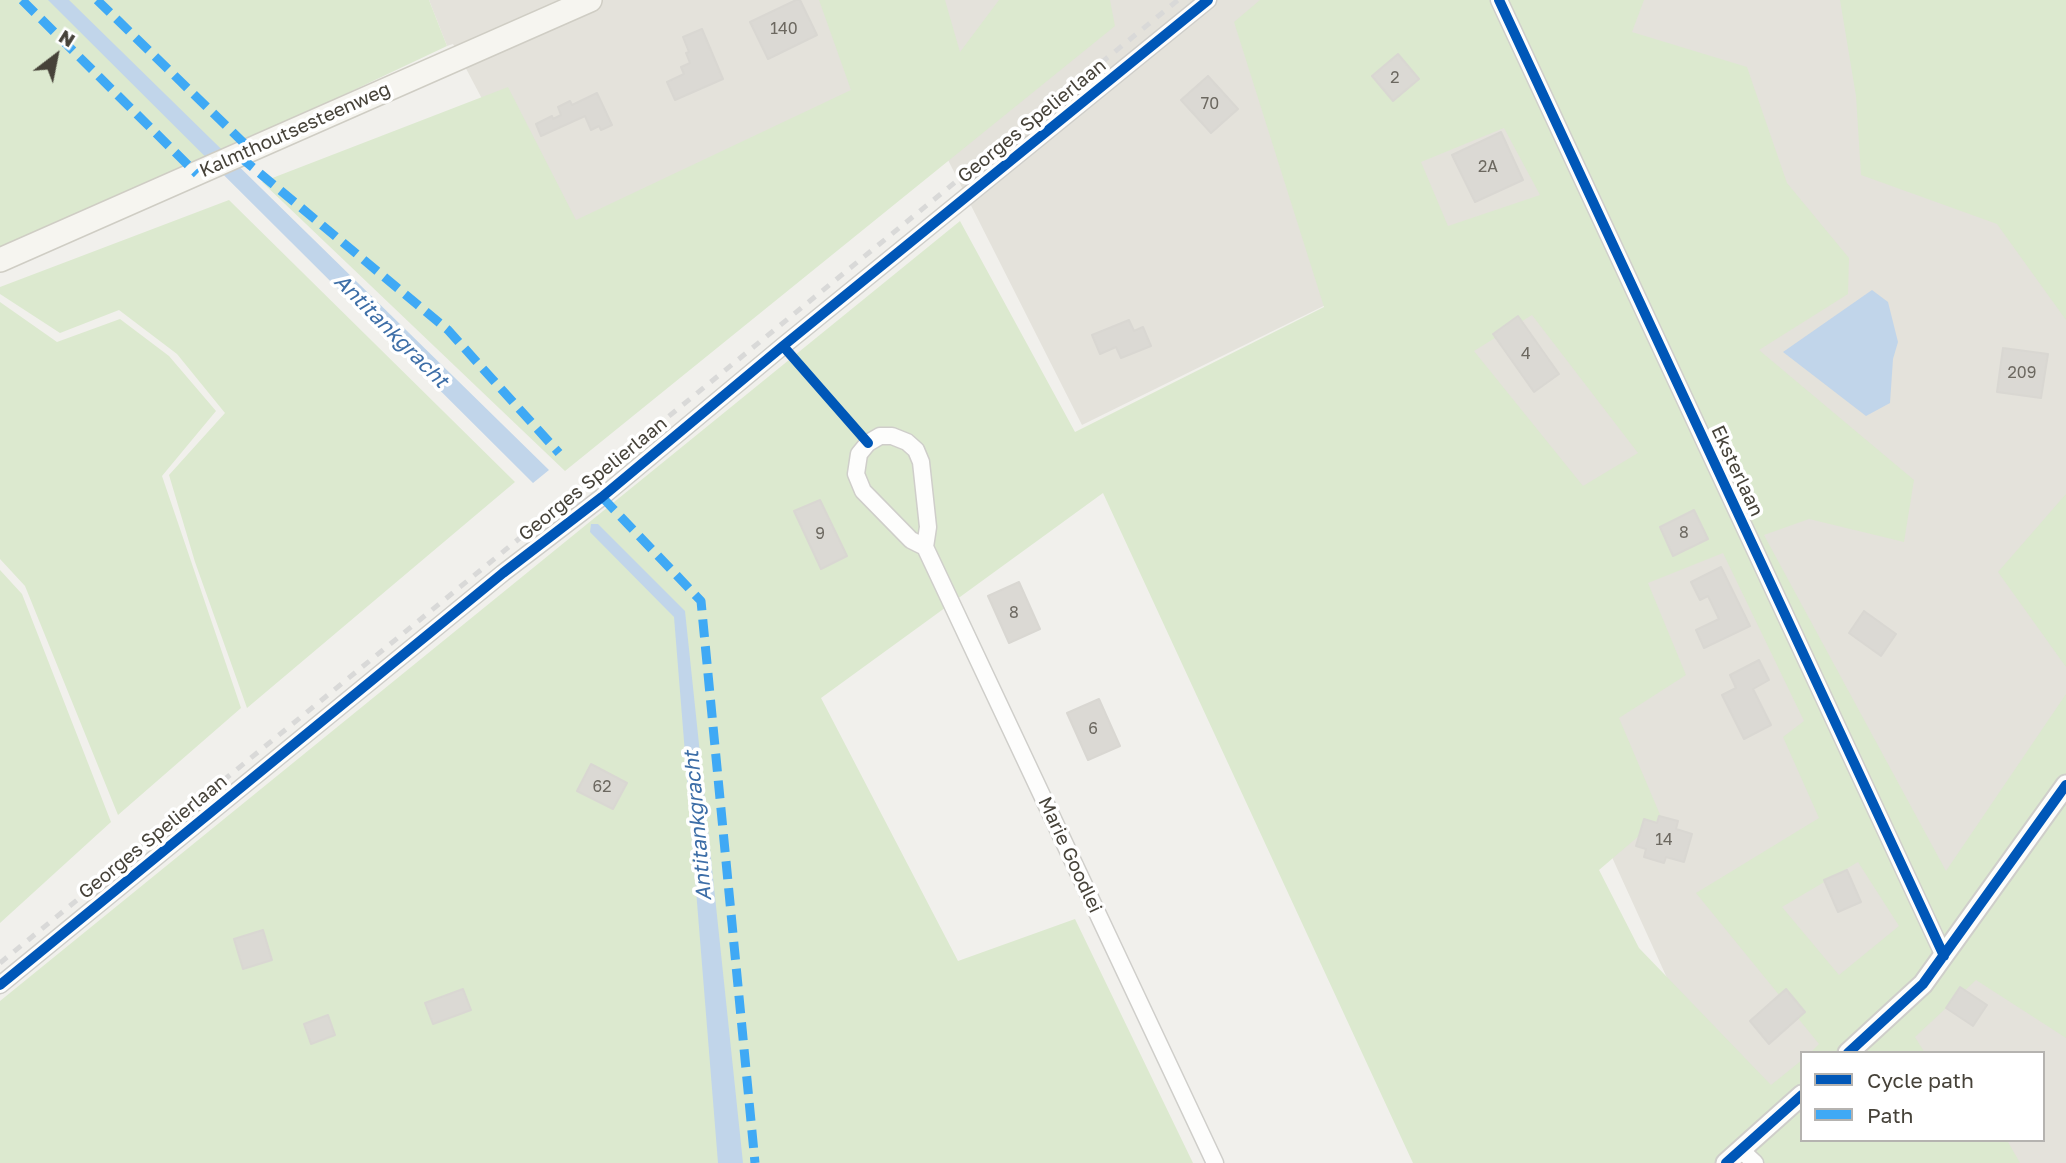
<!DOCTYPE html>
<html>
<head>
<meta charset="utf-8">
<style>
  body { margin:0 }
  #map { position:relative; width:2066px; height:1163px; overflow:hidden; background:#f1f0ec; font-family:"Golos Text",sans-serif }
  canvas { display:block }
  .legend { position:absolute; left:1800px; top:1051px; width:245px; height:91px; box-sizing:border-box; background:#fff; border:2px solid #b5b3b0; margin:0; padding:9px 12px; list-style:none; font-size:21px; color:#464239 }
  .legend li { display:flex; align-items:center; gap:14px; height:35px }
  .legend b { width:35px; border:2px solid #b5b3b0 }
  .north { position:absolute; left:21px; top:21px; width:70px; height:70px; -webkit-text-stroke:5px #fff; paint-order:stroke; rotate:32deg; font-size:19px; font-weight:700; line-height:28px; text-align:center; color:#464239 }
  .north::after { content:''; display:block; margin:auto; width:24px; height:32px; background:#464239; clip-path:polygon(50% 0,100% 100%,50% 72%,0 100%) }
</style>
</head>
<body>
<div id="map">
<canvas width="2066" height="1163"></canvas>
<ul class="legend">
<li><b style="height:9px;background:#0057b8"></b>Cycle path</li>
<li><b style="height:9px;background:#3fa9f5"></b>Path</li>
</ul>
<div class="north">N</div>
</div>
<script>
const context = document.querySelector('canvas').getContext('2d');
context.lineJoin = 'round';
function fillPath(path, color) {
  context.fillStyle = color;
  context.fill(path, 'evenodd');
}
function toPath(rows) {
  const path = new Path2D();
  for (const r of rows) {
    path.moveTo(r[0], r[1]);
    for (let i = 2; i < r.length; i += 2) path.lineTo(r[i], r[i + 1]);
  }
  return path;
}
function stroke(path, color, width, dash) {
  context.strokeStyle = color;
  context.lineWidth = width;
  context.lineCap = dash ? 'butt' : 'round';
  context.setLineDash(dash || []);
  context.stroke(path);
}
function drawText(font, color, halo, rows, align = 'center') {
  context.font = font + ' "Golos Text",sans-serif';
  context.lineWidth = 7;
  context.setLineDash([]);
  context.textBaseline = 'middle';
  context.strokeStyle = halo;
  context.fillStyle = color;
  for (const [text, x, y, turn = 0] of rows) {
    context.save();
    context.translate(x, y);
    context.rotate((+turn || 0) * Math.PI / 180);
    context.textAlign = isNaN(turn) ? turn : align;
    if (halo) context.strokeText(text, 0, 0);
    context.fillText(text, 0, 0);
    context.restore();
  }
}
fillPath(toPath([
  [429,0,2066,0,2066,1163,1713,1163,1739,1136,1354,291,1082,425,946,156,642,401,453,44,447,46],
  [1802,1053,2043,1053,2043,1140,1802,1140]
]), '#e4e2db');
fillPath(toPath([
  [0,0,429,0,447,46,189,168,0,251],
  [819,0,945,0,960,52,999,0,1110,0,1115,26,565,471,262,182,508,87,576,220,851,90],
  [1260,0,1644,0,1632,32,1747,67,1787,183,1849,258,1848,294,1759,350,1914,480,1904,542,1809,519,1764,535,1946,871,2066,694,2066,1038,1976,980,1915,1037,1925,1053,1810,1053,1819,1044,1696,893,1819,818,1783,737,1804,721,1723,553,1648,583,1686,675,1619,718,1661,817,1599,870,1639,948,1771,1085,1802,1060,1802,1140,2007,1140,2020,1163,1413,1163,1103,493,821,698,958,961,1075,919,1193,1163,0,1163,0,1001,960,221,1075,432,1324,307,1234,22],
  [1504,128,1540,195,1448,226,1421,162],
  [1532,315,1638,453,1583,486,1474,351],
  [1858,862,1899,926,1839,975,1782,907],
  [1840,0,2066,0,2066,320,1997,224,1861,175,1856,96],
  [229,200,515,482,247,708,195,562,169,475,225,413,177,354,119,310,60,333,0,294,0,287],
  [0,302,57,342,120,319,169,356,216,411,162,476,241,708,118,815,25,586,0,559],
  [2066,494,2066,667,1998,572],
  [0,570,22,594,111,822,0,923]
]), '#dce9cf');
fillPath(toPath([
  [48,0,69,0,549,470,533,483],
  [1872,290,1888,302,1898,342,1893,359,1890,403,1866,416,1783,352],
  [591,524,598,524,685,611,743,1163,718,1163,674,617,590,532]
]), '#c1d5ea');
const building = toPath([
  [796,0,800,0,817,35,768,59,750,22,796,0],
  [702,29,723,79,675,100,667,82,684,74,681,67,690,63,686,53,689,52,683,37,702,29],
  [1398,54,1419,79,1393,101,1372,76,1398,54],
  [1208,76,1238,109,1211,133,1181,100,1208,76],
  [597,93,612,125,601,130,599,126,591,130,585,116,541,136,536,124,552,116,553,119,561,115,558,107,570,101,572,105,597,93],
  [1501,132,1523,180,1475,202,1452,155,1501,132],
  [1518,316,1559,374,1534,392,1493,334,1518,316],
  [1129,320,1134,331,1143,327,1151,346,1121,358,1116,347,1100,354,1092,335,1129,320],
  [2003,348,2048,354,2041,398,1997,392,2003,348],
  [820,500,847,556,821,569,794,511,820,500],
  [1694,510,1708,539,1673,556,1660,527,1694,510],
  [1721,567,1750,626,1704,648,1696,630,1719,619,1708,596,1700,600,1691,582,1721,567],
  [1019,582,1040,629,1009,643,988,596,1019,582],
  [1864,611,1896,634,1881,656,1849,633,1864,611],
  [1759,660,1769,680,1753,689,1771,725,1744,739,1722,695,1736,688,1730,675,1759,660],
  [1099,699,1120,746,1088,760,1067,713,1099,699],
  [591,764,627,783,613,809,577,791,591,764],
  [1659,816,1678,821,1676,829,1692,834,1684,862,1666,857,1664,863,1644,857,1646,849,1636,846,1644,819,1657,823,1659,816],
  [1847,870,1861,902,1838,912,1824,880,1847,870],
  [263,930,272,960,243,969,234,939,263,930],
  [1960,987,1987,1005,1973,1026,1946,1008,1960,987],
  [463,989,471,1010,433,1024,425,1003,463,989],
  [1786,989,1805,1012,1769,1044,1750,1021,1786,989],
  [328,1015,335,1035,311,1044,304,1024,328,1015]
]);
fillPath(building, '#dbd9d4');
stroke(building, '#d9d7d2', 2);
const minor = toPath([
  [1499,0,1944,956],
  [925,547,911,540,863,491,856,474,859,454,868,443,880,436,892,436,907,442,916,450,921,462,928,527,925,547,1215,1163],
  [0,985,503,573,602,497,783,346,1208,0],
  [1741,1150,1755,1163]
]);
const tertiary = toPath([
  [1848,1053,1923,984,2066,785],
  [1726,1163,1802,1095]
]);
const secondary = toPath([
  [0,260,590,0]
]);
stroke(minor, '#cfceca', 19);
stroke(tertiary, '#cfceca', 23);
stroke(secondary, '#cfcdc4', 26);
stroke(minor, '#fdfdfc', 16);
stroke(tertiary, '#fdfdfc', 19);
stroke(secondary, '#f6f5f0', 23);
stroke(toPath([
  [0,963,1178,0]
]), '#d9d9d8', 5, [9, 9]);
stroke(toPath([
  [22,0,197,174],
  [97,0,251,150],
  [239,156,448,330,559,453],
  [602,497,701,601,755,1163]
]), '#3fa9f5', 9, [18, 9]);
stroke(toPath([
  [1499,0,1944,956],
  [783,346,868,443],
  [0,985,503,573,602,497,783,346,1208,0],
  [1848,1053,1923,984,2066,785],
  [1726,1163,1802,1095]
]), '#0057b8', 10);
drawText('16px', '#6c6860', null, [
  ["140",784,29],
  ["2",1395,78],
  ["70",1210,104],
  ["2A",1488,167],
  ["4",1526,354],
  ["209",2022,373],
  ["8",1684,533],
  ["9",820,534],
  ["8",1014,613],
  ["6",1093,729],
  ["62",602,787],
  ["14",1664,840]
]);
drawText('19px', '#464239', '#fff', [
  ["Georges Spelierlaan",1032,121,-39],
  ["Kalmthoutsesteenweg",295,130,-24],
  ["Eksterlaan",1737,471,65],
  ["Georges Spelierlaan",593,479,-39],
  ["Georges Spelierlaan",153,837,-39],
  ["Marie Goodlei",1070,855,65]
]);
drawText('italic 21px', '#3d6ea7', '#fff', [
  ["Antitankgracht",391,331,45],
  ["Antitankgracht",698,826,-95]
]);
</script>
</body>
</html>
